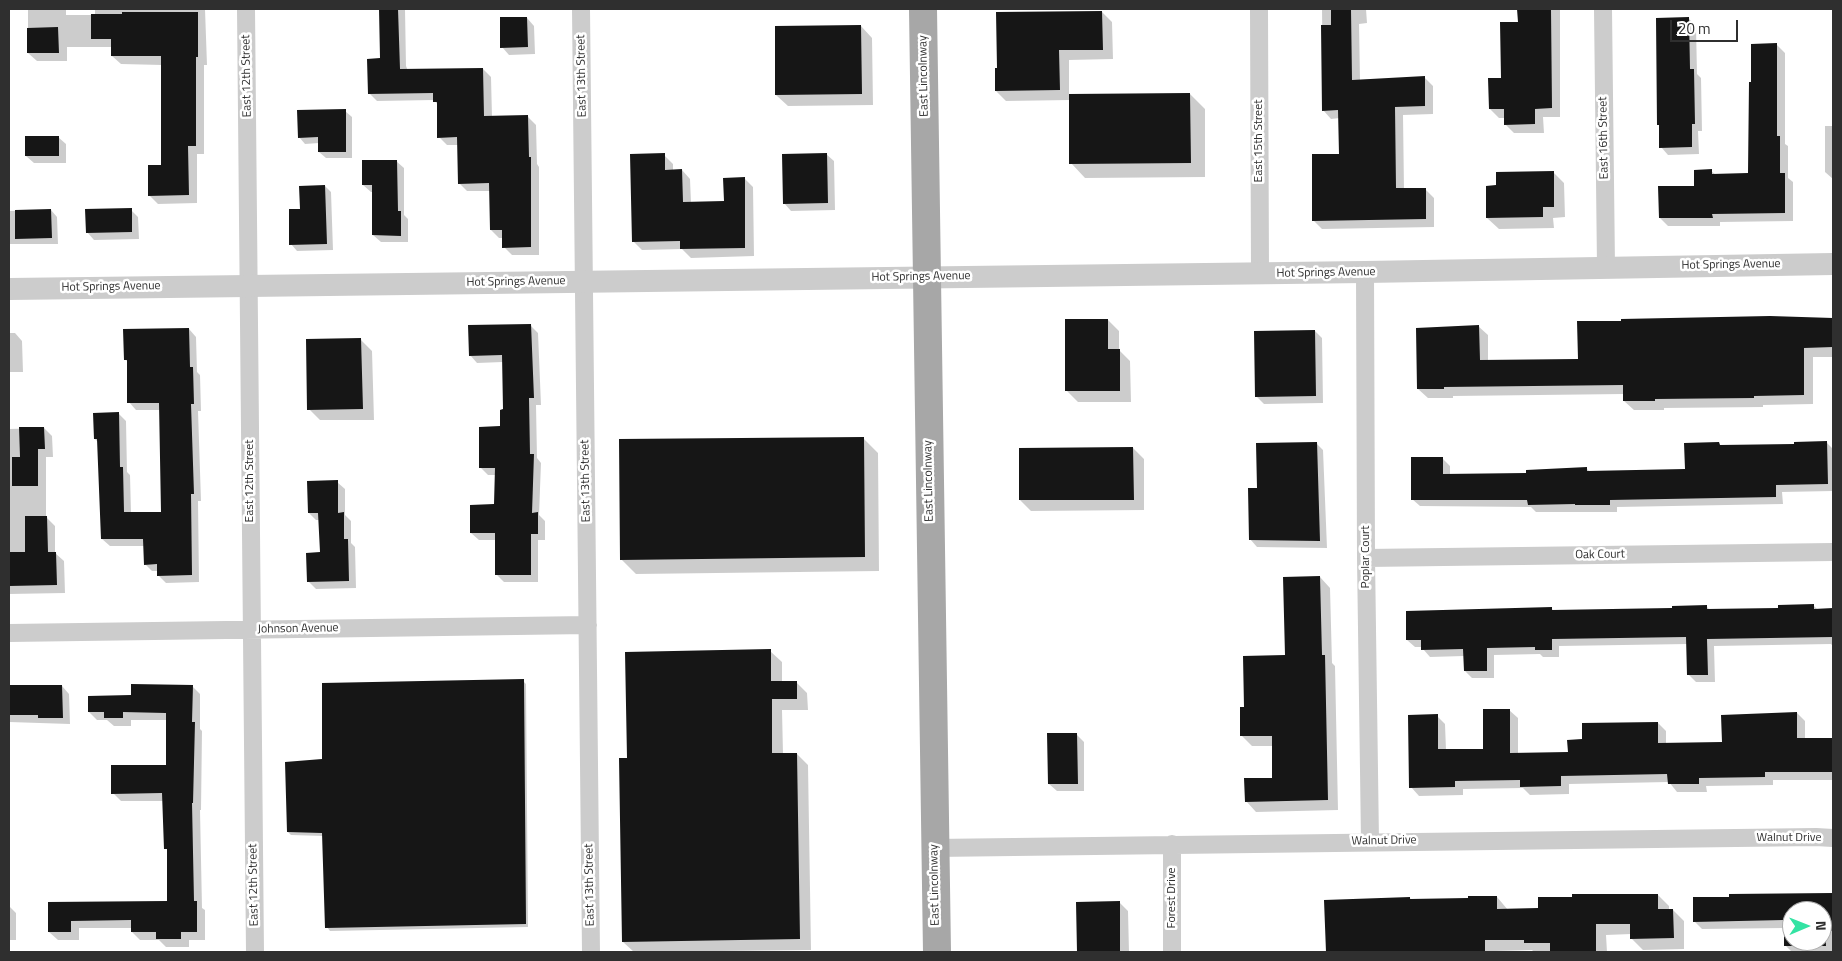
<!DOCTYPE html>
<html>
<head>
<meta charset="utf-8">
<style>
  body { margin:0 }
  #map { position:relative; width:1842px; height:961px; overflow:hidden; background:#fff; font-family:"Titillium Web",sans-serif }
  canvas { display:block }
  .frame { position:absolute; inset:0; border:10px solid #2f2f2f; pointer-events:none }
  .north { position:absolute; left:1782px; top:901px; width:50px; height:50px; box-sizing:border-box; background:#fff; border:1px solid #acacac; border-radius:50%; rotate:89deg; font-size:14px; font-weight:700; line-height:20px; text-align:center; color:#2f2f2f }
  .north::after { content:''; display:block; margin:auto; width:18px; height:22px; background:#33e3a3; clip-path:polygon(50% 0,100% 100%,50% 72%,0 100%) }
  .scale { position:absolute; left:1670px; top:20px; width:68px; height:22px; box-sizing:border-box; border:2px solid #2f2f2f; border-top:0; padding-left:6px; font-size:15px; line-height:18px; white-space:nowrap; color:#2f2f2f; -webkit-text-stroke:4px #fff; paint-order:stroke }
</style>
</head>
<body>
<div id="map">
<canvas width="1842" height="961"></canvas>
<div class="frame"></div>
<div class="north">N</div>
<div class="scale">20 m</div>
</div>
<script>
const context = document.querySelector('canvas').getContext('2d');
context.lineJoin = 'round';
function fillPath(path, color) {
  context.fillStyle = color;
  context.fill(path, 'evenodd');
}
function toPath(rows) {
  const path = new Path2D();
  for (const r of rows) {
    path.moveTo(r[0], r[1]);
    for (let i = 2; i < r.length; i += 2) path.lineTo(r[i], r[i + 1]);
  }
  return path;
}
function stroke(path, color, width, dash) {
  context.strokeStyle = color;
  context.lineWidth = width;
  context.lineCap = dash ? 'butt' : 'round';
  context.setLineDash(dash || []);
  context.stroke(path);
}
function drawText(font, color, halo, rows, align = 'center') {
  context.font = font + ' "Titillium Web",sans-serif';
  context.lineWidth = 5;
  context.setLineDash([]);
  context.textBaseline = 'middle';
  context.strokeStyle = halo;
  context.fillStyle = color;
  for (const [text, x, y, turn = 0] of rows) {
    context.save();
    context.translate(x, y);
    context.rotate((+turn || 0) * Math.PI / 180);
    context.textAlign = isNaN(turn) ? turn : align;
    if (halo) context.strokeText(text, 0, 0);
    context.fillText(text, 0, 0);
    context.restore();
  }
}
fillPath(toPath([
  [28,9,66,9,66,15,95,15,95,9,205,9,207,65,204,65,204,154,197,154,197,203,158,204,149,195,162,166,162,65,121,64,112,56,112,47,67,47,67,61,37,61,28,53],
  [380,9,405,9,406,66,408,71,483,69,491,77,492,117,528,117,536,125,537,164,539,167,539,255,512,255,504,247,504,238,499,238,491,230,491,191,467,191,459,183,459,145,447,145,439,137,438,105,434,100,377,101,369,93,381,60],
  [1322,9,1366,9,1367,23,1359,24,1360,80,1424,77,1433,86,1433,114,1403,115,1404,190,1425,189,1434,198,1434,227,1322,229,1313,220,1340,155,1340,118,1331,119,1323,110],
  [1519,9,1560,9,1560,117,1543,117,1544,133,1514,133,1505,124,1505,118,1499,118,1490,109,1502,79,1519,23],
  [1102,12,1112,22,1113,59,1069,60,1069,95,1190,94,1205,109,1205,177,1085,178,1071,163,1070,100,1006,101,996,91],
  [527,18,534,26,535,54,509,55,502,47],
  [1689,19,1696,26,1697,74,1701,78,1702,131,1698,131,1699,154,1668,155,1661,147],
  [861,26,872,38,873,105,788,106,776,95],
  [1776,44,1785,53,1785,144,1788,146,1788,178,1793,182,1793,221,1720,222,1720,226,1668,226,1660,218,1696,187,1711,171,1716,175,1750,175],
  [345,111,352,117,352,158,326,158,319,152,319,143,305,144,299,137],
  [1825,126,1833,126,1833,179,1825,172],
  [58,137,66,144,66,163,34,163,26,156],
  [826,154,834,161,835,210,791,211,784,203],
  [664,155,673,164,673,171,682,170,690,179,691,203,726,202,744,178,753,187,754,256,691,258,682,249,642,250,633,241],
  [396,161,404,168,404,215,408,219,408,242,381,242,373,235,373,192,371,192,363,185],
  [1553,172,1564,183,1565,217,1553,218,1554,228,1499,229,1487,218,1497,187],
  [325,186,331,192,333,250,297,251,291,244,301,210],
  [51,210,57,217,58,244,9,244,9,211],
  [131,210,138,217,139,239,94,240,87,232],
  [1803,317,1805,319,1833,319,1833,357,1813,357,1813,404,1763,405,1763,407,1664,408,1664,410,1634,410,1624,401,1624,394,1453,396,1453,398,1428,398,1418,389,1478,326,1488,335,1488,361,1579,360,1623,320],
  [1108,320,1119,331,1119,350,1130,361,1131,402,1078,402,1067,391],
  [531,326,538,333,541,405,536,405,537,458,541,463,539,515,545,521,545,540,538,540,538,582,504,582,497,575,496,540,479,540,471,533,495,505,496,475,488,475,480,467,502,427,504,411,503,362,477,363,470,355],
  [189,329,196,337,197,372,200,375,201,411,198,411,201,501,198,501,199,582,166,583,158,575,158,571,152,571,145,564,145,546,110,546,102,539,98,442,95,439,119,414,126,421,127,472,130,475,131,513,163,513,160,410,136,410,129,402,128,362,125,359],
  [1315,331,1322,338,1323,403,1264,404,1256,396],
  [9,333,15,333,22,341,23,372,9,372],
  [361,340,372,351,374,420,320,420,309,409],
  [44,428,52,436,53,457,46,457,46,517,55,526,55,553,64,561,65,593,9,594,9,429],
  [863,438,878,453,879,571,636,574,621,559],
  [1316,443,1323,450,1327,548,1257,547,1250,539,1258,489],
  [1827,443,1833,449,1833,491,1782,492,1783,504,1617,507,1617,512,1536,512,1531,507,1420,506,1412,499,1443,459,1450,466,1450,475,1528,474,1587,469,1591,473,1686,470,1719,444,1722,446,1795,445],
  [1133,448,1144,459,1144,510,1031,511,1020,500],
  [337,482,345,489,345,515,351,521,351,543,355,547,356,588,316,589,308,581,321,553,320,520,316,520,309,513],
  [1320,577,1330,588,1332,663,1335,666,1338,810,1256,812,1246,801,1273,779,1273,746,1252,746,1242,736,1245,708,1286,657],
  [1813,605,1818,610,1833,609,1833,646,1831,644,1714,646,1715,682,1696,682,1688,674,1688,644,1559,646,1559,657,1543,657,1540,654,1494,655,1494,678,1472,678,1465,671,1464,656,1430,657,1423,649,1423,647,1415,647,1407,640,1551,608,1554,611,1674,609,1706,606,1710,610,1780,609],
  [770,651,782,662,782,682,796,682,807,693,808,710,782,710,783,754,797,754,808,765,811,950,634,952,623,942,628,759],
  [523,681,526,684,528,927,330,931,327,927,323,836,291,835,288,832,323,760],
  [9,686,62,686,69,694,70,724,9,722],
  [192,686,200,694,200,729,202,731,201,810,200,810,202,908,205,910,205,940,189,940,189,947,166,947,159,940,140,940,132,932,132,928,79,928,79,940,58,940,49,932,50,904,168,902,168,850,165,848,164,801,121,801,113,793,167,766,167,720,131,720,131,726,114,726,107,720,97,720,89,712,132,697],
  [1509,710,1518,718,1518,754,1569,753,1584,741,1658,723,1666,731,1666,744,1723,743,1797,713,1805,721,1805,739,1833,739,1833,783,1832,780,1773,780,1773,785,1706,786,1707,792,1677,792,1669,782,1569,784,1569,794,1530,795,1523,788,1463,789,1463,795,1419,796,1411,787,1437,716,1445,724,1446,750,1485,750],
  [1076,734,1084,742,1084,791,1057,791,1049,784],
  [1831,894,1833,895,1833,952,1792,952,1786,946,1785,928,1702,929,1694,921],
  [1792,911,1822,911,1822,941,1792,941],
  [1658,895,1669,906,1669,910,1673,910,1684,921,1684,949,1643,950,1632,939,1631,934,1606,935,1607,952,1534,952,1532,950,1496,951,1496,952,1327,952,1325,901,1410,898,1412,901,1497,897,1508,910,1539,909],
  [1119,902,1128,911,1129,952,1078,952,1078,903],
  [9,906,16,913,16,940,9,940]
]), '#0003');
fillPath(toPath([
  [379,9,398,9,400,69,483,68,484,116,528,115,529,157,531,157,531,247,502,248,502,230,490,230,489,183,458,184,457,137,437,138,437,102,433,102,433,93,368,94,367,59,380,58],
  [1331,9,1351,9,1352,80,1425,76,1425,106,1395,107,1396,188,1426,188,1426,219,1312,221,1312,154,1339,154,1338,110,1322,111,1321,25,1331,25],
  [1517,9,1551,9,1552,108,1535,109,1535,124,1504,125,1504,109,1489,109,1488,78,1501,78,1500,22,1518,22],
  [1102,11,1103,50,1059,50,1060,90,995,91,995,68,997,68,996,12],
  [122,12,198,12,198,57,196,57,196,146,188,146,189,195,148,196,148,165,161,165,161,56,111,56,111,39,91,39,91,14,122,14],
  [500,17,527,17,528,47,500,48],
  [1689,17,1690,69,1694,69,1695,124,1692,124,1692,147,1659,148,1659,125,1657,125,1656,18],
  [861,25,862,94,775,95,775,26],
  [58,27,59,53,27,53,27,28],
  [1777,43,1777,136,1780,136,1780,173,1785,173,1785,213,1712,214,1713,218,1659,218,1658,186,1694,186,1694,170,1712,169,1712,174,1748,173,1749,82,1751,82,1751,44],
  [1190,93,1191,163,1069,164,1069,94],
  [346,109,346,152,318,152,318,137,298,138,297,110],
  [25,136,59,136,59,156,25,156],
  [665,153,665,170,682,169,683,202,724,201,723,178,745,177,745,248,680,249,680,241,632,242,630,154],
  [827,153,828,203,783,204,782,154],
  [362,160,397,160,398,211,401,211,401,236,372,235,372,185,362,185],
  [1554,171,1554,207,1543,207,1543,217,1486,218,1486,186,1496,185,1496,172],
  [325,185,327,244,289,245,289,209,300,209,299,186],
  [132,208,132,232,86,233,85,209],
  [51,209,52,238,15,239,15,210],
  [1770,316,1833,318,1833,347,1804,348,1804,395,1754,396,1754,398,1655,399,1655,401,1623,401,1623,385,1444,387,1444,389,1417,389,1416,328,1479,325,1480,360,1578,359,1577,321,1621,321,1621,319],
  [1065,319,1108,319,1108,349,1120,349,1120,391,1065,391],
  [531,324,534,398,529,398,530,454,534,454,532,513,538,512,538,534,531,534,531,575,495,575,495,533,470,533,470,505,494,504,495,468,479,468,479,427,500,426,500,410,503,409,502,355,469,356,468,325],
  [189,328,190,367,193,367,194,404,191,404,194,494,191,494,192,575,157,576,157,564,144,565,143,539,101,539,97,439,94,439,93,413,119,412,120,467,123,467,124,512,161,512,159,403,127,403,127,360,124,360,123,329],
  [1315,330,1316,396,1255,397,1254,331],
  [361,338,363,409,307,410,306,339],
  [19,427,44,427,45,449,38,449,38,486,12,486,12,457,20,457],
  [864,437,865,557,620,560,619,439],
  [1827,441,1828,484,1776,485,1776,497,1610,500,1610,505,1575,505,1575,504,1528,505,1527,500,1411,500,1411,457,1443,457,1443,474,1526,473,1526,470,1587,467,1587,471,1685,469,1684,443,1719,442,1720,445,1794,444,1794,442],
  [1317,442,1320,541,1249,540,1248,488,1257,488,1256,443],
  [1133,447,1134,500,1019,500,1019,448],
  [338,480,338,513,344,512,344,539,348,539,349,581,307,582,306,553,320,552,318,513,308,513,307,481],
  [25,516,47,516,48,552,56,552,57,585,9,586,9,552,25,552],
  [1320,576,1322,655,1325,655,1328,800,1245,802,1244,778,1272,778,1272,736,1240,736,1240,707,1244,707,1243,656,1285,655,1283,577],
  [1814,604,1814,609,1833,608,1833,637,1707,639,1708,675,1687,675,1686,637,1552,639,1552,650,1535,650,1535,647,1487,648,1487,671,1464,671,1463,649,1421,650,1421,640,1406,640,1406,611,1552,607,1552,610,1672,608,1672,606,1707,605,1707,609,1778,608,1778,605],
  [771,649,771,681,797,681,797,699,772,699,772,753,797,753,800,939,622,942,619,758,627,758,625,652],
  [524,679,526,924,325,928,322,833,287,832,285,762,322,759,322,683],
  [131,684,193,685,192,722,195,722,193,803,192,803,194,901,197,901,197,932,181,932,181,939,156,939,156,932,131,932,131,920,71,921,71,932,48,932,48,902,167,901,167,849,164,849,162,793,111,794,111,765,166,765,166,713,123,712,123,718,104,718,104,712,88,712,88,696,131,695],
  [9,685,62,685,63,718,38,718,38,715,9,715],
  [1483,709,1510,709,1510,753,1568,752,1567,740,1582,739,1582,723,1658,722,1658,743,1722,742,1721,715,1797,712,1797,738,1833,738,1833,772,1765,772,1765,777,1699,778,1699,784,1668,784,1667,774,1561,776,1561,786,1520,787,1520,780,1455,781,1455,787,1409,788,1408,715,1438,714,1438,749,1483,749],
  [1047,733,1077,733,1078,784,1048,784],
  [1833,893,1833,931,1825,929,1826,946,1784,946,1784,920,1693,922,1693,897,1729,897,1729,894],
  [1792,911,1822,911,1822,941,1792,941],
  [1572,894,1658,894,1658,909,1673,909,1674,938,1630,939,1630,924,1596,924,1596,952,1550,952,1550,943,1524,943,1524,940,1485,940,1485,952,1326,952,1324,900,1410,897,1410,899,1468,898,1468,896,1497,896,1497,909,1538,908,1538,897,1572,897],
  [1120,901,1120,952,1077,952,1076,902]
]), '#161616');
stroke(toPath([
  [246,9,255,952],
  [581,9,591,952],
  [1259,9,1260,273],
  [1603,9,1606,267],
  [1365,272,1366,558,1370,841],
  [1366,558,1833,552],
  [9,633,588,625],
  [1172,844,1172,952],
  [934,848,1816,837,1833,838]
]), '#ccc', 18);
stroke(toPath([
  [9,289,1365,272,1833,264]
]), '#ccc', 22);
stroke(toPath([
  [923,9,937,952]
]), '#a7a7a7', 28);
drawText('12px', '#2f2f2f', '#fff', [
  ["East 12th Street",247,76,-91],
  ["East 13th Street",582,76,-91],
  ["East Lincolnway",924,76,-91],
  ["East 16th Street",1604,138,-91],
  ["East 15th Street",1259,141,-90],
  ["Hot Springs Avenue",1731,265,-1],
  ["Hot Springs Avenue",1326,273,-1],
  ["Hot Springs Avenue",921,277,-1],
  ["Hot Springs Avenue",516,282,-1],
  ["Hot Springs Avenue",111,287,-1],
  ["East 12th Street",250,481,-90],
  ["East 13th Street",586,481,-91],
  ["East Lincolnway",929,481,-91],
  ["Oak Court",1600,555,-1],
  ["Poplar Court",1366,557,-90],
  ["Johnson Avenue",298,629,-1],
  ["Walnut Drive",1789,838],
  ["Walnut Drive",1384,841,-1],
  ["East 12th Street",254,885,-91],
  ["East 13th Street",590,885,-91],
  ["East Lincolnway",935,885,-91],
  ["Forest Drive",1172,898,-90]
]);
</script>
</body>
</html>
